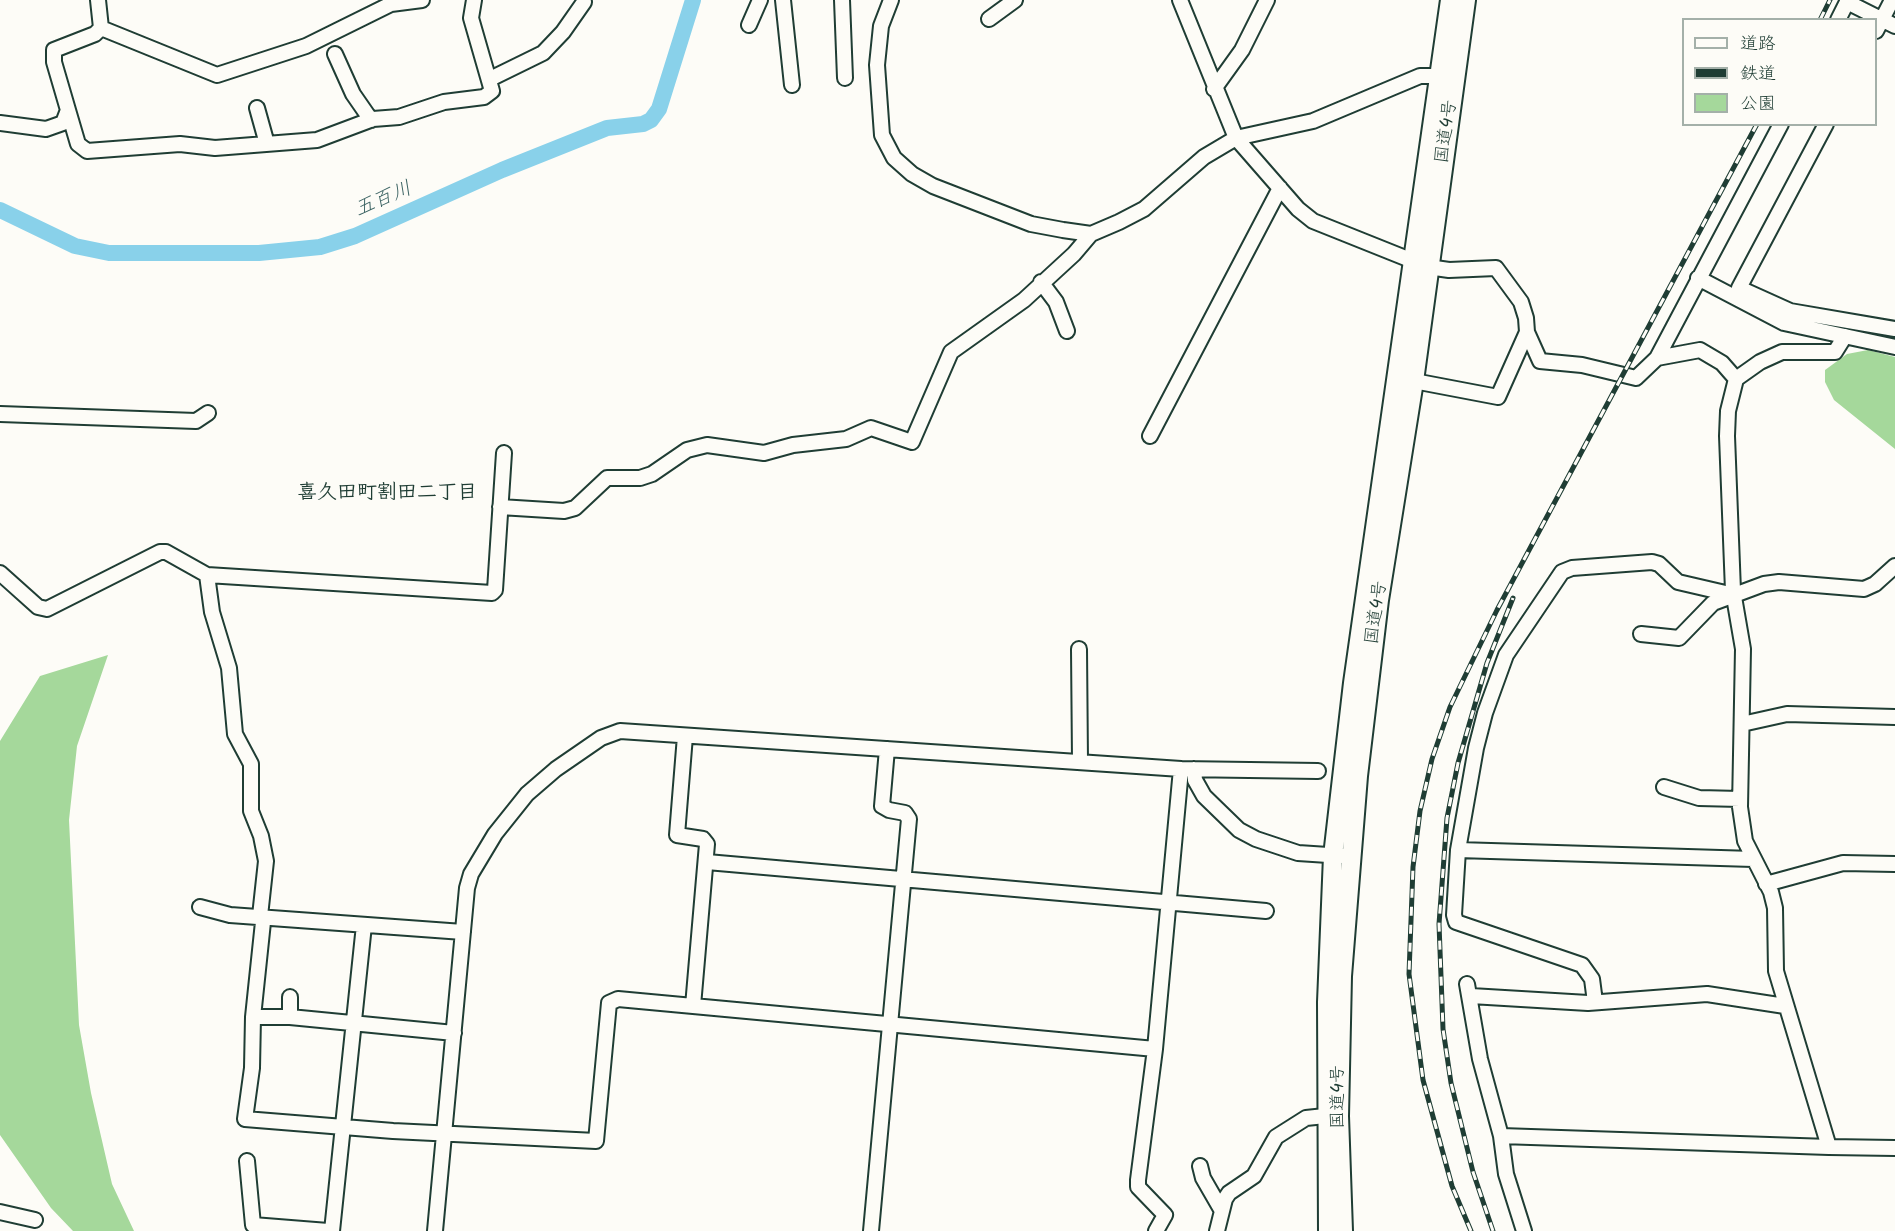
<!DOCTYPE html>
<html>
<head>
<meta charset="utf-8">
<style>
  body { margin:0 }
  #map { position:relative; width:1895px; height:1231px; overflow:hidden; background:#fdfcf7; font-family:Kalam,"Klee One",sans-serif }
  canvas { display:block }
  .legend { position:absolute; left:1682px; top:18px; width:195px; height:108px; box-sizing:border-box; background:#fdfcf7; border:2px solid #a4b0a9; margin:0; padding:8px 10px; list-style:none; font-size:18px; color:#1f3d34 }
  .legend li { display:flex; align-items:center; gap:12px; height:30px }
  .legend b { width:30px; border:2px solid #a4b0a9 }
</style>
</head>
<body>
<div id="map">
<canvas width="1895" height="1231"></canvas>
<ul class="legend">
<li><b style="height:8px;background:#fdfcf7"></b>道路</li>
<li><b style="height:8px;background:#1f3d34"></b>鉄道</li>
<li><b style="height:16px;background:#a5d89b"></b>公園</li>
</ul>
</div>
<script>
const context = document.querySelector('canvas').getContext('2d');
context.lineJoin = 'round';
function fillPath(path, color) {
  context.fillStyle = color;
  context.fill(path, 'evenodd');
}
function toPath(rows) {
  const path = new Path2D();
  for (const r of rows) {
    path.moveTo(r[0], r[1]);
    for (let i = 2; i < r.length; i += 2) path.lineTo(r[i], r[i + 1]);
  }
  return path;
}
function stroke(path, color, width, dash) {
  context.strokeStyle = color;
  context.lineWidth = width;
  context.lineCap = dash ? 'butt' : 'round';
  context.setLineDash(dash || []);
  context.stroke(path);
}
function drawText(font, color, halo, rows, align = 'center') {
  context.font = font + ' Kalam,"Klee One",sans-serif';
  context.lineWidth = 4.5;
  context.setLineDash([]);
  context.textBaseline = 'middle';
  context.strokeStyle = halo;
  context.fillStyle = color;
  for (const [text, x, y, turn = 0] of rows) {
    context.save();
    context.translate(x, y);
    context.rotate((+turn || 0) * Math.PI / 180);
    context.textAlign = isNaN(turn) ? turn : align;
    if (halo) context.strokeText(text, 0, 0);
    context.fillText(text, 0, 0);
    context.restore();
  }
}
fillPath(toPath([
  [1868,350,1895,357,1895,449,1834,400,1825,382,1825,370,1847,354],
  [108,655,77,746,69,820,79,1025,91,1093,112,1184,134,1231,73,1231,51,1208,0,1135,0,741,40,676]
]), '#a5d89b');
stroke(toPath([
  [0,210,75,246,109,253,259,253,320,247,355,236,502,170,607,128,643,124,651,120,659,109,693,0]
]), '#89d1ea', 16);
const minor = toPath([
  [98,0,101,28,217,75,306,46,391,4,422,0],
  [783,0,792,85],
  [842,0,845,78],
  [891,0,881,26,877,65,882,135,894,158,912,174,933,186,1031,224,1063,230,1091,234,1119,222,1144,209,1204,157,1236,138,1313,121,1420,76,1440,76],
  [1180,0,1236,138,1298,209,1313,221,1428,267,1449,270,1496,268,1521,302,1526,318,1527,332,1540,361,1582,365,1636,378,1657,358,1700,350,1722,363,1736,379,1728,411,1727,436,1733,591,1743,649,1740,807,1745,841,1771,892,1775,908,1776,971,1829,1147,1895,1148],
  [1847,2,1895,26],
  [989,19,1015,0],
  [1838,20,1848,0],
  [749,25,760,0],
  [1876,31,1892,0],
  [335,54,353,94,371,120],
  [490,79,543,53,563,32,584,2],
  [1214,89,1242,50,1267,0],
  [257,108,267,144],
  [68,110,78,144,87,151,180,144,215,148,317,140,373,119,399,117,444,102,484,97,492,91,471,18,474,0],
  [0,123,46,129,63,123,68,110,54,62,54,50,95,34,101,28],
  [1826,124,1739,288,1790,311,1895,329],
  [1698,278,1784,323,1895,347],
  [1041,282,1056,302,1067,331],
  [1657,358,1781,124],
  [1736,379,1760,362,1782,352,1835,352,1845,336],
  [1414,381,1498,397,1527,332],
  [0,414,196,421,208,413],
  [1150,436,1280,188],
  [500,507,564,511,575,508,607,478,640,478,652,474,687,450,707,445,764,453,793,445,846,439,871,428,912,442,951,352,1024,300,1074,254,1091,234],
  [0,573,38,607,47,609,160,552,166,552,207,575,492,593,495,590,504,453],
  [207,575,212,612,229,668,235,734,251,764,251,811,261,836,266,861,260,916,263,922,253,1017,252,1068,245,1119,393,1131,596,1141,609,1003,618,999,1155,1049],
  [1641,634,1679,638,1713,603,1764,584,1779,582,1864,589,1875,584,1895,566],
  [1079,649,1080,761],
  [1742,724,1787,714,1895,717],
  [685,736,677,835,703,839,707,844,693,1006],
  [1194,769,1195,780,1204,796,1239,830,1256,839,1298,853,1343,856],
  [1664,787,1699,798,1740,799],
  [1458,850,1476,748,1485,713,1506,655,1562,572,1572,568,1652,562,1659,564,1678,582,1734,595],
  [707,862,1266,911],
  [1766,884,1843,863,1895,864],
  [200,907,230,915,463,932],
  [1467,984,1480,1059,1501,1136],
  [1471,996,1588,1003,1707,994,1785,1006],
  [290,997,290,1017],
  [1595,1002,1592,979,1582,965,1456,922,1454,915,1458,850,1753,859],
  [253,1017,290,1017,454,1033],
  [247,1161,253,1225,328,1231],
  [1200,1166,1203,1178,1222,1211],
  [0,1212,35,1220],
  [332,1231,364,925],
  [435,1231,467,888,471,874,495,834,527,794,556,769,601,738,620,731,1181,769,1318,771],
  [871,1231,909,819,905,813,889,810,882,806,887,749],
  [1156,1231,1165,1215,1138,1187,1138,1180,1155,1049,1181,769],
  [1217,1231,1225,1199,1229,1193,1254,1176,1276,1137,1306,1118,1325,1116],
  [1524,1231,1506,1174,1501,1136,1829,1147]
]);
const highway = toPath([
  [1328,1231,1327,1002,1333,856,1353,683,1450,0],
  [1343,1231,1339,1116,1342,976,1358,776,1379,600,1414,381,1466,0]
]);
stroke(minor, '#1f3d34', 18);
stroke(highway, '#1f3d34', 22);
stroke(minor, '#fdfcf7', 14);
stroke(highway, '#fdfcf7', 18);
const rail = toPath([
  [1820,20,1830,0],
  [1471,1231,1452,1186,1423,1080,1409,974,1413,867,1420,811,1432,759,1450,707,1497,610,1757,124],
  [1493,1231,1473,1172,1451,1083,1443,1029,1439,924,1447,818,1458,763,1487,663,1513,598]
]);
stroke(rail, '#1f3d34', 5);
stroke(rail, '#fdfcf7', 3, [9]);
drawText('18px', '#1f3d34', '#fdfcf7', [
  ["国道4号",1448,132,-82],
  ["国道4号",1378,613,-82],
  ["国道4号",1340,1097,-90]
]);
drawText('italic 20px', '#3a6262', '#fdfcf7', [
  ["五百川",384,201,-23]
]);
drawText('bold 20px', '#1f3d34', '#fdfcf7', [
  ["喜久田町割田二丁目",387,495]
]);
</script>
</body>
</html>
